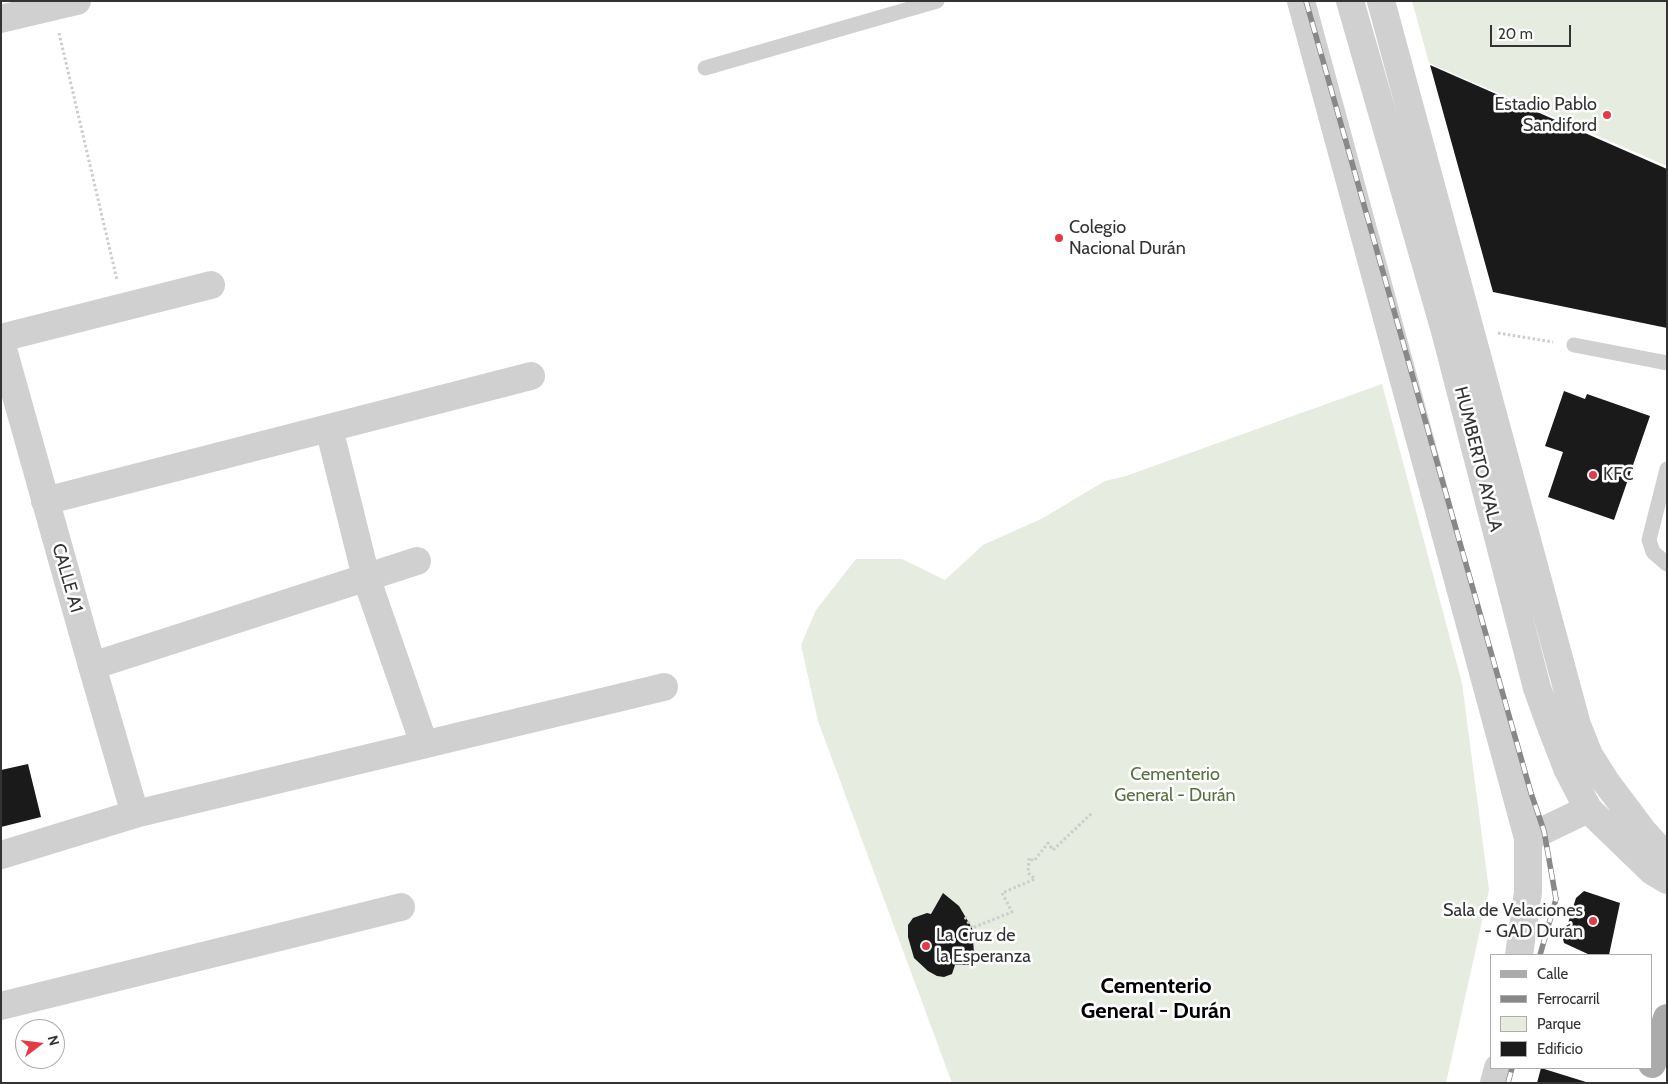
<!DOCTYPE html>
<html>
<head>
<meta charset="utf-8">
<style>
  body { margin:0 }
  #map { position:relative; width:1668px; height:1084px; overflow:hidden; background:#fff; font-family:Cabin,sans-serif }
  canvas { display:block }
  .frame { position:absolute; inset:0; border:2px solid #333; pointer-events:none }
  .legend { position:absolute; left:1490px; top:954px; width:162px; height:115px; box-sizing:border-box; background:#fff; border:1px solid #adadad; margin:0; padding:6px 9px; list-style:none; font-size:15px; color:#333 }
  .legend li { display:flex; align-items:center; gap:10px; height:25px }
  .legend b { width:25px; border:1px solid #adadad }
  .north { position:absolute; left:15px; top:1019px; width:50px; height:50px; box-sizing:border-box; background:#fff; border:1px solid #adadad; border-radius:50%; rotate:75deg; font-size:14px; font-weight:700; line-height:20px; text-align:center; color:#333 }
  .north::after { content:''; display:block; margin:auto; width:18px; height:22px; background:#e63946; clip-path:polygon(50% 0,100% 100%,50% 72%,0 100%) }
  .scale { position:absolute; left:1490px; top:25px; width:81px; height:22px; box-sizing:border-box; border:2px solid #333; border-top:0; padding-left:6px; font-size:15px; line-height:18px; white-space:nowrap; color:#333; -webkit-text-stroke:4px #fff; paint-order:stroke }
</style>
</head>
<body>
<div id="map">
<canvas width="1668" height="1084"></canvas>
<div class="frame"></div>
<ul class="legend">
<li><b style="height:6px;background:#ababab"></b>Calle</li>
<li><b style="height:6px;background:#888"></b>Ferrocarril</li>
<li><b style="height:14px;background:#e6ecdf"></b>Parque</li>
<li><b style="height:14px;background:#1a1a1a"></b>Edificio</li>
</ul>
<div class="north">N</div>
<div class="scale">20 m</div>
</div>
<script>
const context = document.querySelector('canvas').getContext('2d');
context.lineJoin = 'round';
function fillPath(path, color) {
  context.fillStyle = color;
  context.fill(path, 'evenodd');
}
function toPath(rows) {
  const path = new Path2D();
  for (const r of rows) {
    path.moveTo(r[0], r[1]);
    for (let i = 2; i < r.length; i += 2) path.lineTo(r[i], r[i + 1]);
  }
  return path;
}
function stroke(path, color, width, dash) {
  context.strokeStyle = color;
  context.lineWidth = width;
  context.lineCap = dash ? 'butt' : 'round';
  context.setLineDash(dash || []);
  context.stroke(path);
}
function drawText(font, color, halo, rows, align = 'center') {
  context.font = font + ' Cabin,sans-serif';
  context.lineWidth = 5;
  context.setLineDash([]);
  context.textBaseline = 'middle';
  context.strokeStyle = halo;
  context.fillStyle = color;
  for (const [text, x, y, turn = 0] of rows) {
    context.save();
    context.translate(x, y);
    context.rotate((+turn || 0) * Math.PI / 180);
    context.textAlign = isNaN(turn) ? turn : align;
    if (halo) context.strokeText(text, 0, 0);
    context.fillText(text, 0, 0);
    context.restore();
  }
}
fillPath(toPath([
  [1412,1,1667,1,1667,166,1429,63],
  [1382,384,1462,683,1489,890,1446,1083,952,1083,818,721,801,645,816,610,856,559,902,559,945,580,983,545,1043,518,1105,481,1126,476]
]), '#e6ecdf');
fillPath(toPath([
  [1430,65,1667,169,1667,328,1493,292],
  [1564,391,1585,399,1587,394,1650,416,1614,520,1548,497,1563,452,1545,446],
  [28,764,41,817,1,827,1,770],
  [1584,891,1620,903,1609,955,1590,955,1564,943,1563,939,1576,898],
  [943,893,959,906,972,928,975,965,955,965,952,974,944,977,937,976,928,971,914,958,908,937,908,925,913,918,927,913,931,914],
  [1541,1068,1586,1082,1586,1083,1537,1083]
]), '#1a1a1a');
stroke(toPath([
  [59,33,117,280],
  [1498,333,1553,342],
  [965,917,972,928,1012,912,1002,893,1035,879,1028,873,1029,858,1034,861,1048,843,1053,850,1092,813]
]), '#cdcdcd', 3, [2.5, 2.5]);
stroke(toPath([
  [705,68,937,1],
  [1574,345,1667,363],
  [1667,469,1649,540,1653,552,1667,564]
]), '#d0d0d0', 15);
stroke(toPath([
  [1301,1,1528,838,1528,892,1519,955],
  [1,19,77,1],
  [1,338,211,285],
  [1,342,92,666,135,814],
  [329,428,366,577,424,744],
  [45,501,531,376],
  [92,666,417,561],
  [1528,838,1588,809],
  [1,855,135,814,664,687],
  [1,1006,401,907],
  [1494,1083,1498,1068]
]), '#d0d0d0', 28);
stroke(toPath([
  [1350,1,1445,331,1537,688,1550,724,1567,768,1588,809,1652,871,1667,880],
  [1381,1,1577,725,1589,755,1606,782,1642,830,1667,858]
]), '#d0d0d0', 28);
stroke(toPath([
  [1652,1064,1667,1018]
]), '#ababab', 28);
const rail = toPath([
  [1306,1,1531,793,1544,831,1556,899,1540,955],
  [1508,1083,1512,1068]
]);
stroke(rail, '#888', 5.5);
stroke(rail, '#fff', 4, [11]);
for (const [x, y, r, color] of [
  [1607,115,5,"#e63946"],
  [1059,238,5,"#e63946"],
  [1593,475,5,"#e63946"],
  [1593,921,5,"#e63946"],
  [926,946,5,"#e63946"]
]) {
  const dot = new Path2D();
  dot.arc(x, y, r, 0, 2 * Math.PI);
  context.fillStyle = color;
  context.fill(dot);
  stroke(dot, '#fff', 2);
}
drawText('18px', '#333', '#fff', [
  ["Estadio Pablo",1597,105,"right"],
  ["Sandiford",1597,126,"right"],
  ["Colegio",1069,228],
  ["Nacional Durán",1069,249],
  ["KFC",1603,475],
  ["Sala de Velaciones",1583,911,"right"],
  ["- GAD Durán",1583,932,"right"],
  ["La Cruz de",936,936],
  ["la Esperanza",936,957]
], 'left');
drawText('18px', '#333', '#fff', [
  ["HUMBERTO AYALA",1478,459,76],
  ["CALLE A1",67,578,74]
]);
drawText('18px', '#56703f', '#fff', [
  ["Cementerio",1175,775],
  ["General - Durán",1175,796]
]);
drawText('bold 22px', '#000', '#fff', [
  ["Cementerio",1156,987],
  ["General - Durán",1156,1012]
]);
</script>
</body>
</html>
